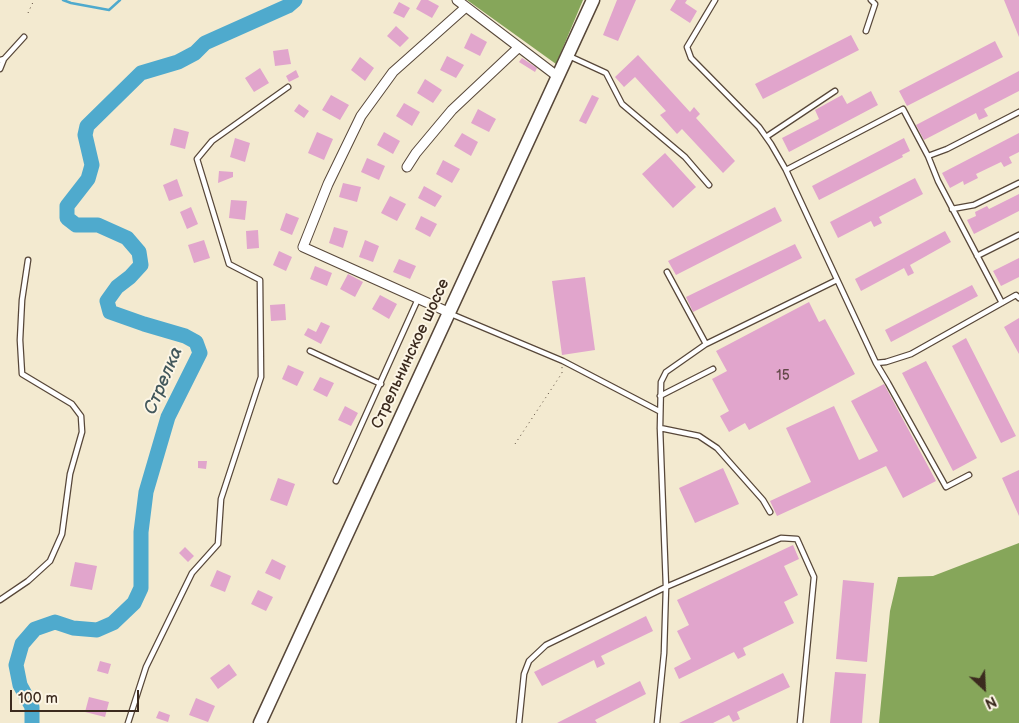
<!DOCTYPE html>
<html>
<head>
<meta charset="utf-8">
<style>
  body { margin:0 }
  #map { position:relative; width:1019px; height:723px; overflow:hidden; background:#f3ead0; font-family:"Balsamiq Sans",sans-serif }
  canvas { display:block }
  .north { position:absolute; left:959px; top:663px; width:50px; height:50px; -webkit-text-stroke:4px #fcf5e5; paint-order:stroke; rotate:155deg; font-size:14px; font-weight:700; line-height:20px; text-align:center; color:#3b2a1e }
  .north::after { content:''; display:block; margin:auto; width:18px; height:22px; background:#3b2a1e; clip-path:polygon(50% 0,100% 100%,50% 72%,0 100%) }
  .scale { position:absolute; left:10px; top:690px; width:129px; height:22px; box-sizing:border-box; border:2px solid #3b2a1e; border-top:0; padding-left:6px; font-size:15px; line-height:18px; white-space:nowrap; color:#3b2a1e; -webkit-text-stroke:4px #fcf5e5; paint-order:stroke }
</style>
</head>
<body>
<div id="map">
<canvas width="1019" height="723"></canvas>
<div class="north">N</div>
<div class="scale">100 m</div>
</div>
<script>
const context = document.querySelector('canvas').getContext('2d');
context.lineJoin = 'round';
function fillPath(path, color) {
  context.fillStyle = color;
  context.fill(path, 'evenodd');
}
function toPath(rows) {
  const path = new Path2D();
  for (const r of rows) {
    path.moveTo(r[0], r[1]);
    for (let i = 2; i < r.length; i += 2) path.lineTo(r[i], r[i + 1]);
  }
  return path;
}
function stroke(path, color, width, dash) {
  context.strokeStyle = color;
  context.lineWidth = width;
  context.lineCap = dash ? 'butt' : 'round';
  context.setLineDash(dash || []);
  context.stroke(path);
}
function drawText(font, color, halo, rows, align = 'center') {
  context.font = font + ' "Balsamiq Sans",sans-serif';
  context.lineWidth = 4;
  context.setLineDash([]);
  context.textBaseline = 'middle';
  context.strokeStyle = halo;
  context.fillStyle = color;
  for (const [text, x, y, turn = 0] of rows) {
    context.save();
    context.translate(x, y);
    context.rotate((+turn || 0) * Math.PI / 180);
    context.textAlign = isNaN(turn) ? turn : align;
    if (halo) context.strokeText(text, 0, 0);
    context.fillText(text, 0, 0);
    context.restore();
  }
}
fillPath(toPath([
  [467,0,583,0,556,64],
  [1019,543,1019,723,879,723,890,611,898,577,933,576]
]), '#86a65a');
stroke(toPath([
  [63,0,71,3,109,10,120,0]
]), '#4faacd', 2.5);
stroke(toPath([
  [32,723,32,707,20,685,16,665,22,644,35,629,55,622,73,628,97,630,113,623,134,603,141,588,141,532,146,492,168,417,200,353,196,342,185,336,144,324,110,312,107,301,117,287,130,277,141,265,139,252,127,238,98,225,76,225,67,218,67,206,88,179,92,165,85,135,87,126,141,73,178,62,195,53,205,43,288,6,295,0]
]), '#4faacd', 15);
fillPath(toPath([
  [421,0,428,0,439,6,432,18,416,9],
  [617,0,636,0,618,41,603,35],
  [676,0,687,0,685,3,697,11,690,23,670,10],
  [1004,0,1019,0,1019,37],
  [399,2,410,8,404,18,393,13],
  [396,26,409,38,400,47,387,36],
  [471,33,487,42,480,56,464,48],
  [851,35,859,50,763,99,755,84],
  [995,41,1003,57,907,106,899,91],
  [288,49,291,64,275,66,273,51],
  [638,55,690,112,694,107,700,114,696,118,735,161,723,173,682,129,677,134,660,115,666,111,635,77,624,87,615,77],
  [447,56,464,65,456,78,440,70],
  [360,57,374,68,365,81,351,70],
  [522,58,537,68,535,72,519,62],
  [260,68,269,83,254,92,245,78],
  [296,70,299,77,289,82,286,76],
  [1019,71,1019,91,984,109,988,116,979,120,976,113,924,140,916,125],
  [425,79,442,90,433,103,417,93],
  [871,91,878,105,789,152,782,138,819,119,815,110,842,95,847,104],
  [331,95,349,105,340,120,322,110],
  [592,95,599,98,586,124,579,121],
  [404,103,420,112,412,126,396,116],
  [299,104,309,111,304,118,294,111],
  [478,109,496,119,489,132,471,123],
  [174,128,189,132,185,149,170,145],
  [317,132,333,139,324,160,308,153],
  [384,132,400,141,393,154,377,145],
  [462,133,478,142,471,156,454,146],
  [1019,133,1019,152,1009,157,1012,163,1004,167,1001,162,976,174,978,178,964,185,963,181,950,188,942,173],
  [235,138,250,143,245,162,230,157],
  [904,138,910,151,902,155,903,157,819,200,812,186],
  [665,153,696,187,673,208,642,174],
  [367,158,385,166,379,180,361,172],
  [443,160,460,169,452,183,436,174],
  [219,171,233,172,233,177,218,183],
  [915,178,923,194,879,217,882,223,874,227,871,221,838,238,830,222],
  [177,179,183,196,169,201,163,185],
  [343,183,361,187,357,202,339,197],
  [424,186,442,196,435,207,418,198],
  [1019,194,1019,211,974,234,967,220,976,216,975,212,987,206,989,209],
  [390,196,406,204,397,221,381,213],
  [231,200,247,201,245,220,229,218],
  [191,207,198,224,187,229,180,212],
  [775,207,782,221,676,275,668,261],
  [286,213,299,218,292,235,280,230],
  [421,216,437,224,430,237,415,229],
  [334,227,348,231,343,248,329,243],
  [258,230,259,248,247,249,246,231],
  [945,231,951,242,910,265,914,273,908,276,904,268,861,291,855,279],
  [204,240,210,258,194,263,188,245],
  [365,240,379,246,373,262,359,257],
  [795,244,802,258,693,312,686,297],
  [279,251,292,257,286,271,273,265],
  [1019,258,1019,277,1001,286,993,271],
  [399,259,416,266,410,279,393,272],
  [315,266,332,273,327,286,310,279],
  [348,274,363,282,355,297,340,289],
  [585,277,595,350,562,355,552,281],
  [972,285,978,296,891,342,885,330],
  [380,295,397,304,389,319,372,309],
  [809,302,819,322,825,319,855,374,749,430,745,423,729,432,720,416,729,411,712,379,727,371,716,351],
  [285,304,286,320,271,321,270,305],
  [1019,318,1019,354,1004,327],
  [321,322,330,326,321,344,304,335,308,328,316,332],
  [966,338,1016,436,1001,443,952,346],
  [926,361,977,458,953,471,902,373],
  [288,365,304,372,297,386,282,379],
  [320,377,334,383,327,397,313,390],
  [884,384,936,481,903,498,886,466,777,516,770,501,811,482,786,428,834,406,859,460,878,451,851,401],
  [345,406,358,413,351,426,338,420],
  [198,461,207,461,206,469,198,468],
  [723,468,739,504,695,523,679,488],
  [1019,470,1019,516,1002,478],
  [278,478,295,484,287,506,270,500],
  [793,545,799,559,784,566,798,595,784,602,794,623,743,648,746,655,738,659,734,652,679,679,674,668,691,659,677,631,689,625,677,600],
  [185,547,194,556,188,562,179,553],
  [272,559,286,566,280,580,265,573],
  [75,562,97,566,92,590,70,586],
  [217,570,231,576,225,592,210,586],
  [843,580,874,583,867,662,836,659],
  [258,590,273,597,266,611,251,604],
  [646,616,653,631,601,656,605,664,597,668,594,660,542,686,534,672],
  [100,661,111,664,108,674,97,671],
  [229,664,237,675,218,689,210,678],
  [835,672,866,674,862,723,830,723],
  [783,673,790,687,737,712,740,719,733,722,729,715,713,723,679,723],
  [640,681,646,694,595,720,597,723,557,723],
  [89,697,109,702,105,717,85,712],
  [196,698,215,706,208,722,189,715],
  [159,711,170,715,168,722,156,718]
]), '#e1a5cc');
const lane = toPath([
  [715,0,687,47,691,58,759,127,771,144,786,170,876,363,886,362,911,354,1016,295,1019,298],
  [866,31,875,4,871,0],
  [569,56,606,73,622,104,685,157,709,185],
  [0,60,4,59,24,37],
  [0,69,4,59],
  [766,137,835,91],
  [928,156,947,149,1019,112],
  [786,170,903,109,928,156,938,181,1002,303],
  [952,209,974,205,1019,183],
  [977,256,1019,235],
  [667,272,706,344],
  [451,314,563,361,659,411],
  [310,351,381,384],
  [876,363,888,383,946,487,969,475],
  [660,396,713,369],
  [660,428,699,436,717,448,763,500,770,512],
  [336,481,418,299],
  [0,600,28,581,50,561,62,534,70,474,82,432,81,416,72,404,22,374,20,340,22,300,28,260],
  [128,723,146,667,192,573,218,544,221,499,261,377,260,280,229,264,197,159,212,141,288,87],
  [519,723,524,674,529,661,546,645,666,587,781,538,797,539,814,577,800,723],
  [657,723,664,653,666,587,660,428,661,382,666,372,706,344,837,280]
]);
const street = toPath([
  [457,0,557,76],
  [407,167,416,153,452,110,519,47],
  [448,312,303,247,328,184,361,116,393,72,466,7]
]);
const secondary = toPath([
  [260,723,593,0]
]);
stroke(lane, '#574739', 7);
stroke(street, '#574739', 11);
stroke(secondary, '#574739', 15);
stroke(toPath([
  [28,13,34,0],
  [515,444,562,373,562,367]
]), '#574739', 1, [1, 4]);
stroke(lane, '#fff', 4.5);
stroke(street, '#fff', 9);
stroke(secondary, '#fff', 12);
drawText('14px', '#64494a', null, [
  ["15",783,376]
]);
drawText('16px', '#3b2a1e', '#fcf5e5', [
  ["Стрельнинское шоссе",411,354,-65]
]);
drawText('italic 18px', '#42575b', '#fcf5e5', [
  ["Стрелка",164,381,-67]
]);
</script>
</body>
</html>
